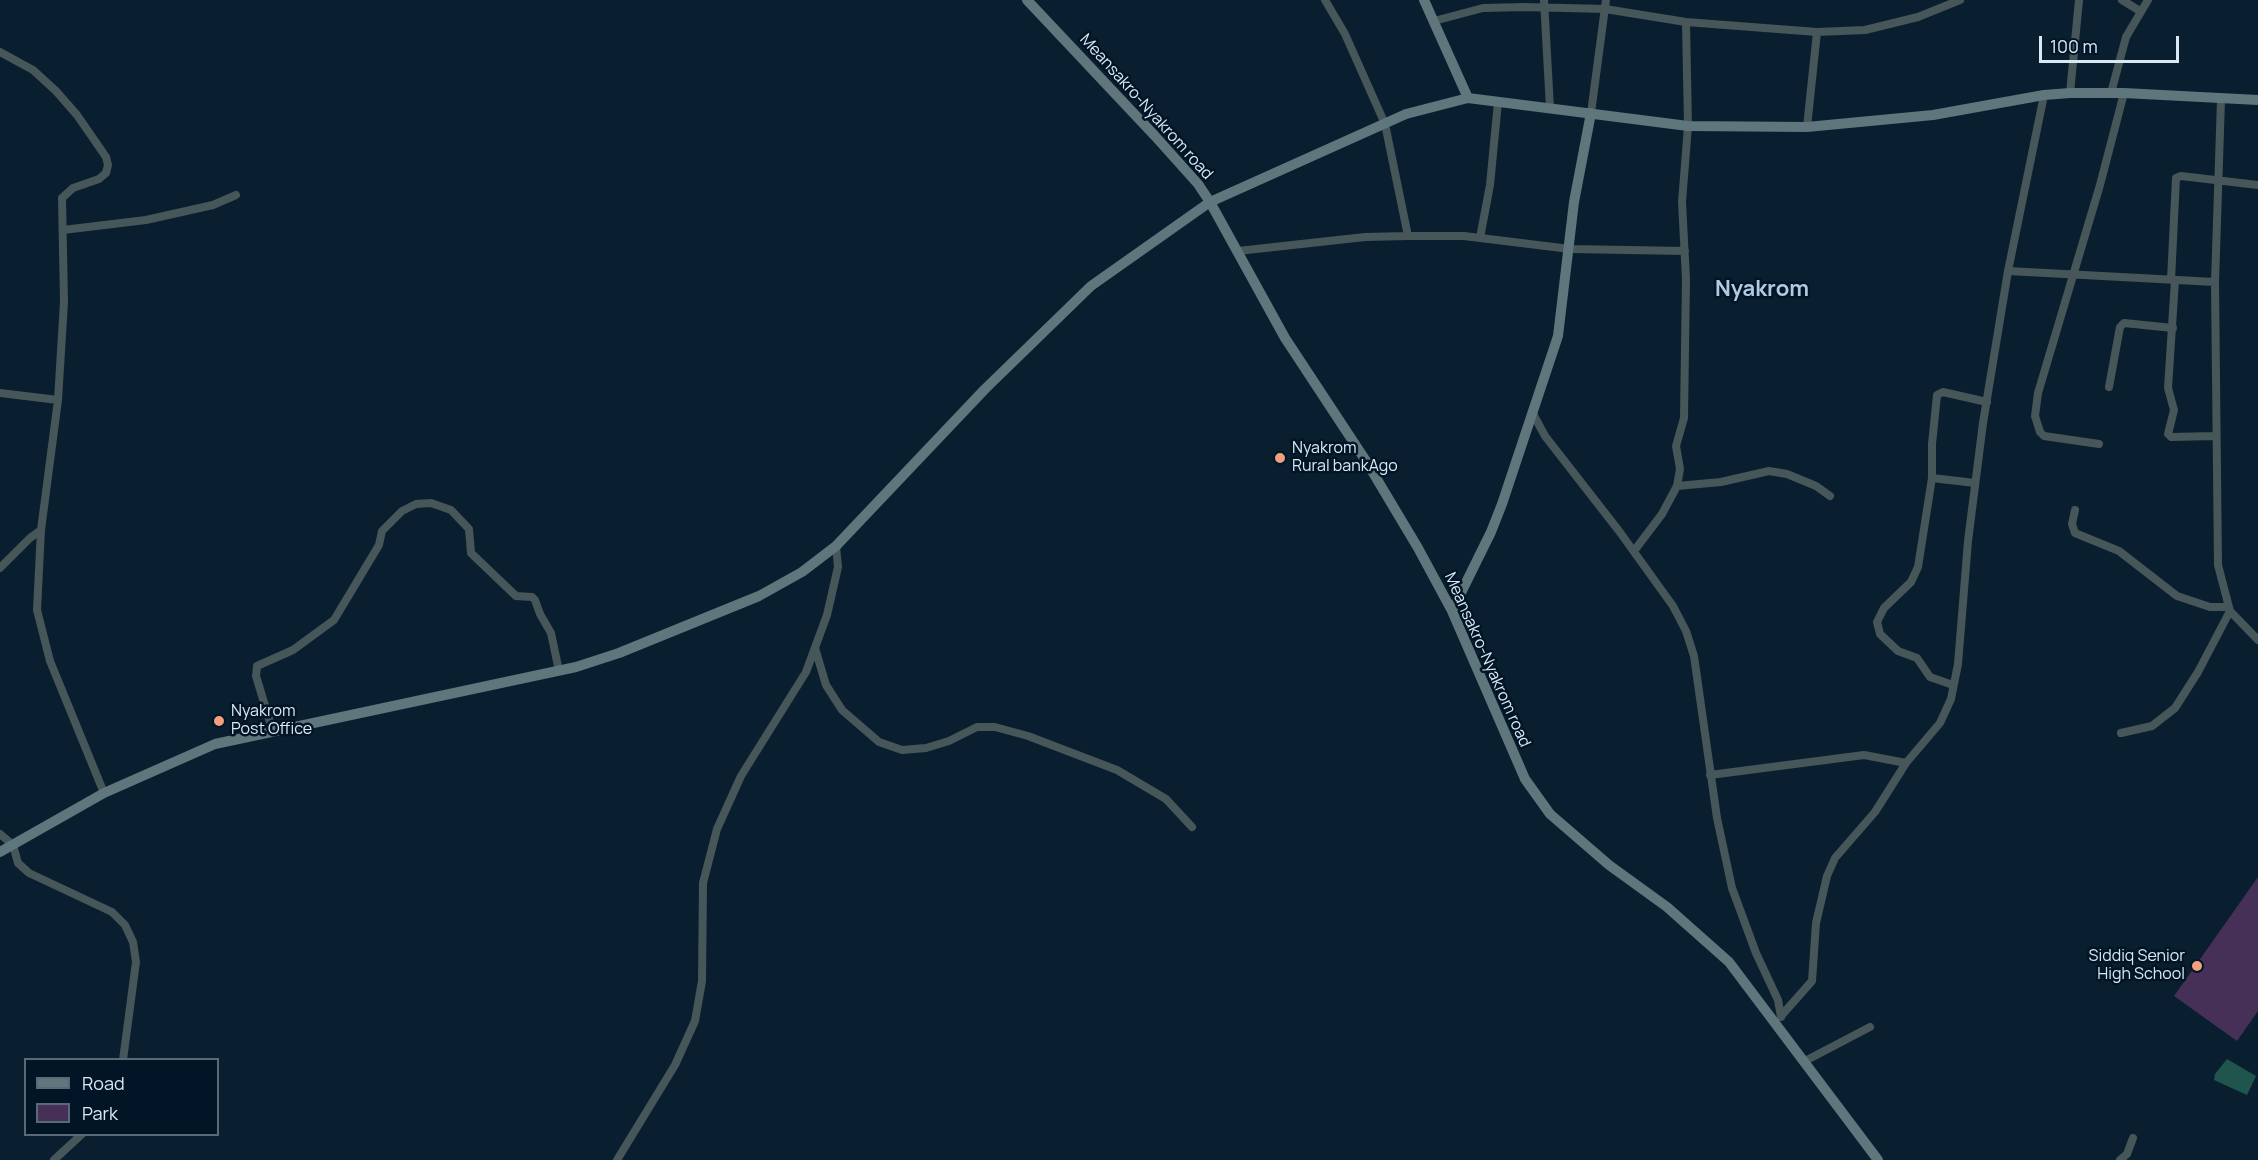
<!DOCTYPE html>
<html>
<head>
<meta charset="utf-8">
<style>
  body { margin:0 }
  #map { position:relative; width:2258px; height:1160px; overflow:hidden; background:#091f30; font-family:Manrope,sans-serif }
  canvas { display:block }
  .legend { position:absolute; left:24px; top:1058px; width:195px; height:78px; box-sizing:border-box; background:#021526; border:2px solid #586978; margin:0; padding:8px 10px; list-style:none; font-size:18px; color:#dae8f4 }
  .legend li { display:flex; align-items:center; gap:12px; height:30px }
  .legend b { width:30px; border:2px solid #586978 }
  .scale { position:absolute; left:2039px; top:36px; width:140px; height:27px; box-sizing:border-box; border:3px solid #dae8f4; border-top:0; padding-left:8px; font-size:18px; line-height:21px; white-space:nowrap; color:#dae8f4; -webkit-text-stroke:4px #021526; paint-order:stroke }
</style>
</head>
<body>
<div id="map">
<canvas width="2258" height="1160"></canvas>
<ul class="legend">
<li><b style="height:8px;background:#5e767c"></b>Road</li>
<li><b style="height:16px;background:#463057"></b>Park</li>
</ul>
<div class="scale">100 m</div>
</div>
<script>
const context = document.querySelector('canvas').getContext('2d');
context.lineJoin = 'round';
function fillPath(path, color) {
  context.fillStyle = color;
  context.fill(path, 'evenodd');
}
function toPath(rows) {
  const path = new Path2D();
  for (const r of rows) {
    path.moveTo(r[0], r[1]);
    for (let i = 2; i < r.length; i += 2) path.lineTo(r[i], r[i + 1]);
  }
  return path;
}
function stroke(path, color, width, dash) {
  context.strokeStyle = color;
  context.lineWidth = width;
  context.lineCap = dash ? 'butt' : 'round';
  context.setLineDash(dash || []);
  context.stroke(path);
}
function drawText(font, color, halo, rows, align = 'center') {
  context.font = font + ' Manrope,sans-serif';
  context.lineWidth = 5;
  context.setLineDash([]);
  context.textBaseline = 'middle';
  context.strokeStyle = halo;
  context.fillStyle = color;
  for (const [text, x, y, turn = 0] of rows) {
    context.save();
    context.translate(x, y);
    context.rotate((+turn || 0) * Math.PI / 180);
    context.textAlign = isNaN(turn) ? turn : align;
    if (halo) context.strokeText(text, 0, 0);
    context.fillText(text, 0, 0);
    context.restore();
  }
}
fillPath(toPath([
  [2258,877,2258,1011,2237,1041,2174,996]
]), '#463057');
fillPath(toPath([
  [2227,1059,2256,1076,2247,1095,2214,1080,2215,1074]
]), '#1f554d');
stroke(toPath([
  [1325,0,1345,34,1385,124,1408,236],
  [1544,0,1550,108],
  [2122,0,2140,11],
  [1434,21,1483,8,1524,7,1605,9,1686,22,1817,32,1865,30,1918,17,1960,0],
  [0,52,33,70,56,91,77,115,106,157,108,165,106,173,99,179,73,188,62,198,64,302,58,400,41,530,37,610,50,661,104,793],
  [2070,93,2079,0],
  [2111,93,2126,37,2148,0],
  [2221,100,2215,282,2218,565,2230,611,2258,640],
  [1591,113,1606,0],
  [1807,127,1817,32],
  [63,230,146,220,213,205,236,195],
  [1480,238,1490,185,1498,102],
  [1238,251,1365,237,1408,236,1464,236,1570,249,1685,251],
  [2008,271,2215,282],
  [2171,280,2176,178,2181,176,2258,185],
  [2175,280,2168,388,2174,410,2168,434,2171,437,2215,436],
  [2109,387,2120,327,2124,323,2173,328],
  [0,393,58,400],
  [1532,412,1545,436,1619,531,1673,606,1686,631,1694,656,1717,818,1732,888,1756,953,1778,1000,1781,1017],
  [2099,444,2044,436,2040,432,2035,416,2038,393,2100,185,2124,93],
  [1932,478,1975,483],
  [1677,486,1721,482,1769,471,1787,474,1816,486,1830,496],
  [2075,510,2072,524,2075,533,2119,551,2177,596,2210,607,2228,607],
  [1634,551,1662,514,1677,486,1680,469,1676,446,1684,418,1686,279,1682,202,1688,126,1686,22],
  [0,568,30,538,41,530],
  [815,648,826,685,842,710,879,742,902,750,926,748,949,741,977,727,995,727,1028,736,1117,770,1166,799,1192,827],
  [1953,685,1930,677,1917,658,1898,651,1880,634,1877,622,1884,608,1911,582,1918,567,1932,478,1932,444,1937,395,1943,392,1987,402],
  [273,732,256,676,257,666,293,650,334,620,379,545,382,531,402,511,416,504,431,503,451,510,469,529,471,553,516,596,532,597,535,600,540,614,551,633,559,671],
  [2121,733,2152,726,2175,708,2198,672,2230,611],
  [1710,775,1864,755,1906,763],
  [0,834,13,845,18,863,29,873,112,912,125,925,133,942,136,962,123,1060],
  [1781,1016,1812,981,1816,923,1827,876,1835,858,1875,812,1906,763,1940,723,1951,699,1958,664,1968,541,1983,423,2008,271,2044,95],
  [1805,1061,1870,1027],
  [54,1160,82,1134],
  [617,1160,675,1065,695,1021,702,981,703,883,717,829,741,776,806,672,827,615,838,567,836,546],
  [2120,1160,2127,1154,2133,1138]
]), '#475659', 8);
stroke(toPath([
  [1027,0,1155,136,1198,184,1210,202,1285,338,1366,461,1418,548,1452,611,1525,779,1550,814,1609,865,1667,907,1729,962,1878,1160],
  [1424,0,1468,98],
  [1452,611,1491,532,1502,504,1558,336,1574,202,1591,113],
  [0,852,104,793,215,744,576,667,619,653,759,596,802,572,836,546,985,389,1091,286,1210,202,1406,114,1468,98,1688,126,1807,127,1933,115,2044,95,2070,93,2124,93,2258,100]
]), '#5e767c', 10);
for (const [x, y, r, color] of [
  [1280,458,6,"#f2a17e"],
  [219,721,6,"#f2a17e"],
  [2197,966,6,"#f2a17e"]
]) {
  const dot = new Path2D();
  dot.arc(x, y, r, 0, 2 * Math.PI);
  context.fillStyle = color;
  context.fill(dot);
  stroke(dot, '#021526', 2);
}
drawText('16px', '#dae8f4', '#021526', [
  ["Meansakro-Nyakrom road",1146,107,48],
  ["Meansakro-Nyakrom road",1487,660,66]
]);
drawText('16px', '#dae8f4', '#021526', [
  ["Nyakrom",1292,449],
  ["Rural bankAgo",1292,467],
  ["Nyakrom",231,712],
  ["Post Office",231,730],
  ["Siddiq Senior",2185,957,"right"],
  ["High School",2185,975,"right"]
], 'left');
drawText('bold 22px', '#afcae1', '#021526', [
  ["Nyakrom",1762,290]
]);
</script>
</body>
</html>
